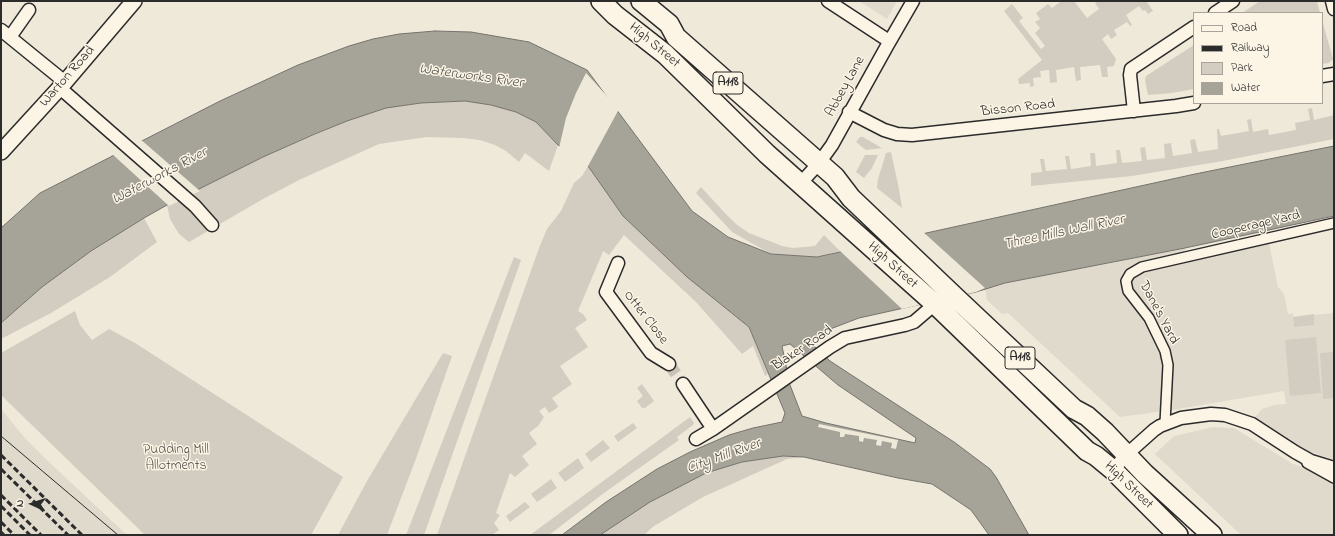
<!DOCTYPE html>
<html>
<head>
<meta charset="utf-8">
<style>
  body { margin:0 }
  #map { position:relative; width:1335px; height:536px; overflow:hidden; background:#efe9da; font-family:"Indie Flower",sans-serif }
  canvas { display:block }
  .frame { position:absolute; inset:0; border:2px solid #2b2b2b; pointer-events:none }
  .legend { position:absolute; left:1193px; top:12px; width:130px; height:92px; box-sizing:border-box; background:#fcf5e5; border:1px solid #a8a49b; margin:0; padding:5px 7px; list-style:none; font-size:12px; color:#2b2b2b }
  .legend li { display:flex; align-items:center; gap:8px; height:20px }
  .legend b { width:20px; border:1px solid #a8a49b }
  .north { position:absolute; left:12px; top:484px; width:40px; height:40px; -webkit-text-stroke:3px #fcf5e5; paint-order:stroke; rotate:273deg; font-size:11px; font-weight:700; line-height:16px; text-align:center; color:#2b2b2b }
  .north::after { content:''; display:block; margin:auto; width:14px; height:18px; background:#2b2b2b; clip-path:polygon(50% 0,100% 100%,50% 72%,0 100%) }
</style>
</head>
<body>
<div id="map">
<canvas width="1335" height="536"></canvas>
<div class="frame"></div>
<ul class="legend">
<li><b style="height:5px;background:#fcf5e5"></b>Road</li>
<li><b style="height:5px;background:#2b2b2b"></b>Railway</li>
<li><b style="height:11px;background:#d2cdc0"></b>Park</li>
<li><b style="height:11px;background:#a6a399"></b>Water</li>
</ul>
<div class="north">N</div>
</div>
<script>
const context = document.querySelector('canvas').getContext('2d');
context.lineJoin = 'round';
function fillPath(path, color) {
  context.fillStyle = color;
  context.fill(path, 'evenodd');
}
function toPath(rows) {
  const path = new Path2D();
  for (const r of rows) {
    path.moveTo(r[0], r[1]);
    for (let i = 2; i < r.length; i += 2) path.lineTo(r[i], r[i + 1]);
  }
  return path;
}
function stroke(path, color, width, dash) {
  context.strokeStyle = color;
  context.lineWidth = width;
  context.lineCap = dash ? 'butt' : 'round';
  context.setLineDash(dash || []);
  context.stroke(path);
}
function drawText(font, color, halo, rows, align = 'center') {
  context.font = font + ' "Indie Flower",sans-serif';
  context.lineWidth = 3;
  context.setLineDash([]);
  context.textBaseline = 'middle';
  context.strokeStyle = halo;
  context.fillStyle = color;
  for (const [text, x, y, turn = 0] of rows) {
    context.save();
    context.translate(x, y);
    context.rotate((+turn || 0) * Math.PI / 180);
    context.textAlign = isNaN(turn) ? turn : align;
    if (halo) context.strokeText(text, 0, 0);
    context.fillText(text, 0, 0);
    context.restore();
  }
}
fillPath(toPath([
  [859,1,897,1,887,19],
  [1268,238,1278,287,1284,294,1288,314,1293,313,1293,317,1334,313,1334,460,1311,452,1296,444,1280,433,1255,417,1262,409,1274,405,1286,404,1284,391,1172,410,1120,417,1008,313,1002,314,987,300,985,288,1005,283,1185,248,1185,256],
  [1,409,24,437,50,463,127,535,1,535],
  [1213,427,1234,428,1293,464,1334,477,1334,535,1241,535,1155,454,1174,436]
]), '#e0dacc');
fillPath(toPath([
  [1059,1,1074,1,1087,18,1099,9,1095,3,1098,1,1149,1,1147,2,1153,11,1148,14,1145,10,1143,11,1139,6,1126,15,1132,25,1130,26,1127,22,1114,30,1117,35,1111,39,1108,34,1102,39,1116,59,1114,66,1107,67,1108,77,1102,77,1100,65,1080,67,1081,80,1076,81,1074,67,1056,70,1057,82,1050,83,1049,70,1040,71,1041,77,1033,78,1034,86,1030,87,1030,83,1019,84,1018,79,1042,60,1004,11,1012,4,1023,18,1019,21,1041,49,1045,46,1035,33,1040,28,1035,22,1040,19,1036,13,1048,4,1052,8,1060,2],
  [1260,1,1317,1,1320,13,1242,13],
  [1322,20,1333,59,1329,63,1322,64],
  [1194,45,1194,89,1172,93,1148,95,1145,80,1146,76],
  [465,101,491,105,516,112,536,122,558,145,549,171,525,153,519,162,506,151,495,145,480,140,463,138,427,137,379,144,299,180,263,199,189,242,179,234,170,219,167,205,263,157,347,121,386,108,421,103],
  [1312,108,1314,120,1334,115,1334,139,1223,161,1132,176,1031,186,1031,173,1042,172,1040,159,1044,159,1046,171,1067,169,1065,156,1069,156,1071,169,1091,166,1090,153,1095,153,1096,166,1117,163,1116,150,1120,150,1122,163,1142,161,1140,148,1145,147,1147,160,1165,158,1164,144,1171,143,1173,156,1192,153,1190,140,1191,140,1195,139,1198,152,1218,149,1217,129,1219,129,1221,136,1249,131,1247,120,1251,119,1253,132,1268,129,1269,135,1296,130,1295,123,1310,120,1308,109],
  [860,137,863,137,882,148,866,150,856,142],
  [891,152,899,189,902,208,877,188,878,179,886,153],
  [865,155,878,155,872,168,864,178,856,172],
  [588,166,623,216,687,277,749,327,768,374,765,376,753,346,742,354,696,302,624,235,609,255,603,251,602,254,578,311,583,314,587,320,575,328,588,347,560,366,572,384,552,398,558,406,557,408,549,413,545,407,539,411,544,417,538,426,529,433,537,444,522,456,529,465,515,477,510,473,496,513,500,515,494,523,499,530,492,535,437,535,539,248,547,229,561,211,574,183,582,176],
  [701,187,724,212,736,224,749,233,782,246,793,248,815,246,824,235,840,251,817,257,771,254,732,232,696,193],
  [144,218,157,242,110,277,51,313,1,339,1,323,42,287,91,251],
  [514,257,521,260,424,535,406,535],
  [75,311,80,325,92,340,109,329,135,343,343,477,311,535,145,535,1,395,1,353],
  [1314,314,1314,325,1294,327,1293,317],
  [1316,337,1321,393,1290,396,1285,340],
  [1334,352,1334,398,1323,399,1320,353],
  [443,353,452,356,417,456,387,535,338,535,367,481],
  [642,384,654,401,645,408,642,408,637,401,643,396,637,388],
  [690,417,694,423,693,425,677,437,679,440,604,493,549,535,530,535],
  [633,423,637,428,618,442,614,436],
  [603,440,610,448,591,462,585,454],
  [783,456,804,457,787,459,703,497,654,526,644,535,600,535,650,502,706,473,742,462],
  [578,458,584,468,565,482,558,473],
  [551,479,557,488,537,502,531,494],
  [525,502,530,507,510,522,506,516]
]), '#d2cdc0');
const water = toPath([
  [435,31,471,32,529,42,587,70,692,211,728,237,771,254,817,257,1195,174,1334,146,1334,216,1185,248,1005,283,976,292,859,318,825,331,813,340,812,344,830,361,954,442,990,469,996,477,1029,535,989,535,971,510,932,484,898,478,804,457,783,456,742,462,706,473,650,502,600,535,562,535,606,502,657,469,690,452,729,435,753,428,782,422,785,413,749,327,687,277,623,216,588,166,558,145,536,122,516,112,491,105,465,101,421,103,386,108,347,121,315,134,263,157,167,205,144,218,91,251,42,287,1,323,1,228,40,193,220,101,298,65,349,46,373,39,399,34,435,31],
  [790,344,838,385,916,438,915,443,826,423,802,416,790,385,782,346,790,344]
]);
fillPath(water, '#a6a399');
stroke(water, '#75736d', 1);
fillPath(toPath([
  [586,73,619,109,587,168,559,148,566,118,576,93],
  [139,138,200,191,169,206,111,153],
  [922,231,985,288,976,292,902,309,840,251],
  [819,424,898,440,896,449,891,448,892,443,882,441,881,446,876,445,877,440,864,438,863,442,859,441,859,436,845,434,844,437,840,437,840,432,818,427]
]), '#efe9da');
stroke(toPath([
  [669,364,683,384]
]), '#c8c3b7', 12, [12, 6]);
const pedestrian = toPath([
  [1165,423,1168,365,1165,351,1149,318,1128,291,1126,281,1130,274,1142,267,1334,223],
  [1307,463,1334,478]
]);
const minor = toPath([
  [828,1,889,41],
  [1332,1,1334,9],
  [1215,13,1233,1],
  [1,30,65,82],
  [10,37,29,10],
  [1322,76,1334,74],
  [60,88,195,206,212,225],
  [1134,111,1130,75,1131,69,1194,27],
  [849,112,884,130,897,134,912,135,1176,106,1194,103],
  [800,184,819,163,832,145,887,46,913,1],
  [618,263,606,292,651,353,669,364],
  [683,384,713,429],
  [696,439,713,429,830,347,845,338,905,325,914,322,935,304],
  [1113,470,1126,455,1154,430,1160,426,1181,418,1211,414,1225,415,1252,424,1295,452,1311,461,1334,468]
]);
const tertiary = toPath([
  [1,152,65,82,134,1]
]);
const primary = toPath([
  [601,1,615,15,665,54,767,154,935,304,1087,451,1096,456,1113,470,1178,535],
  [641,1,669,24,676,37,835,177,851,198,955,297,1074,409,1087,416,1105,432,1145,474,1212,535]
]);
stroke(pedestrian, '#2b2b2b', 12);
stroke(minor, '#2b2b2b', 15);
stroke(tertiary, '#2b2b2b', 18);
stroke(primary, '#2b2b2b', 22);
stroke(pedestrian, '#fcf5e5', 9);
stroke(minor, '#fcf5e5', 12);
stroke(tertiary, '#fcf5e5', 15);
stroke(primary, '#fcf5e5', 19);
stroke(toPath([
  [1,436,118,535]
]), '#2b2b2b', 1);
stroke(toPath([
  [1,455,82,535],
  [1,469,68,535],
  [1,495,41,535],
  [1,506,30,535],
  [1,522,14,535],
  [1,532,4,535]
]), '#2b2b2b', 3, [6, 3]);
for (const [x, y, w] of [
  [728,83,30],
  [1020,358,30]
]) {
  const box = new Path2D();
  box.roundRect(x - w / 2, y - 11, w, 22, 3);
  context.fillStyle = '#fcf5e5';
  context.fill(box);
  stroke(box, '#2b2b2b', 1);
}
drawText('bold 13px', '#2b2b2b', null, [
  ["A118",728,83],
  ["A118",1020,358]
]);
drawText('14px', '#2b2b2b', '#fcf5e5', [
  ["High Street",654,46,40],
  ["Warton Road",68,77,-49],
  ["Abbey Lane",846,87,-61],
  ["Bisson Road",1018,109,-6],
  ["Cooperage Yard",1256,226,-13],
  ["High Street",892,266,42],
  ["Dane's Yard",1158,313,62],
  ["Otter Close",645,318,52],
  ["Blaker Road",803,349,-34],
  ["High Street",1128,486,44]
]);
drawText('14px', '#555450', '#fcf5e5', [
  ["Pudding Mill",176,451],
  ["Allotments",176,467]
]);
drawText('italic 15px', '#565552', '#fcf5e5', [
  ["Waterworks River",471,77,8],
  ["Waterworks River",160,177,-28],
  ["Three Mills Wall River",1064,233,-12],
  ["City Mill River",724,457,-20]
]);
</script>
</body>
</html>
